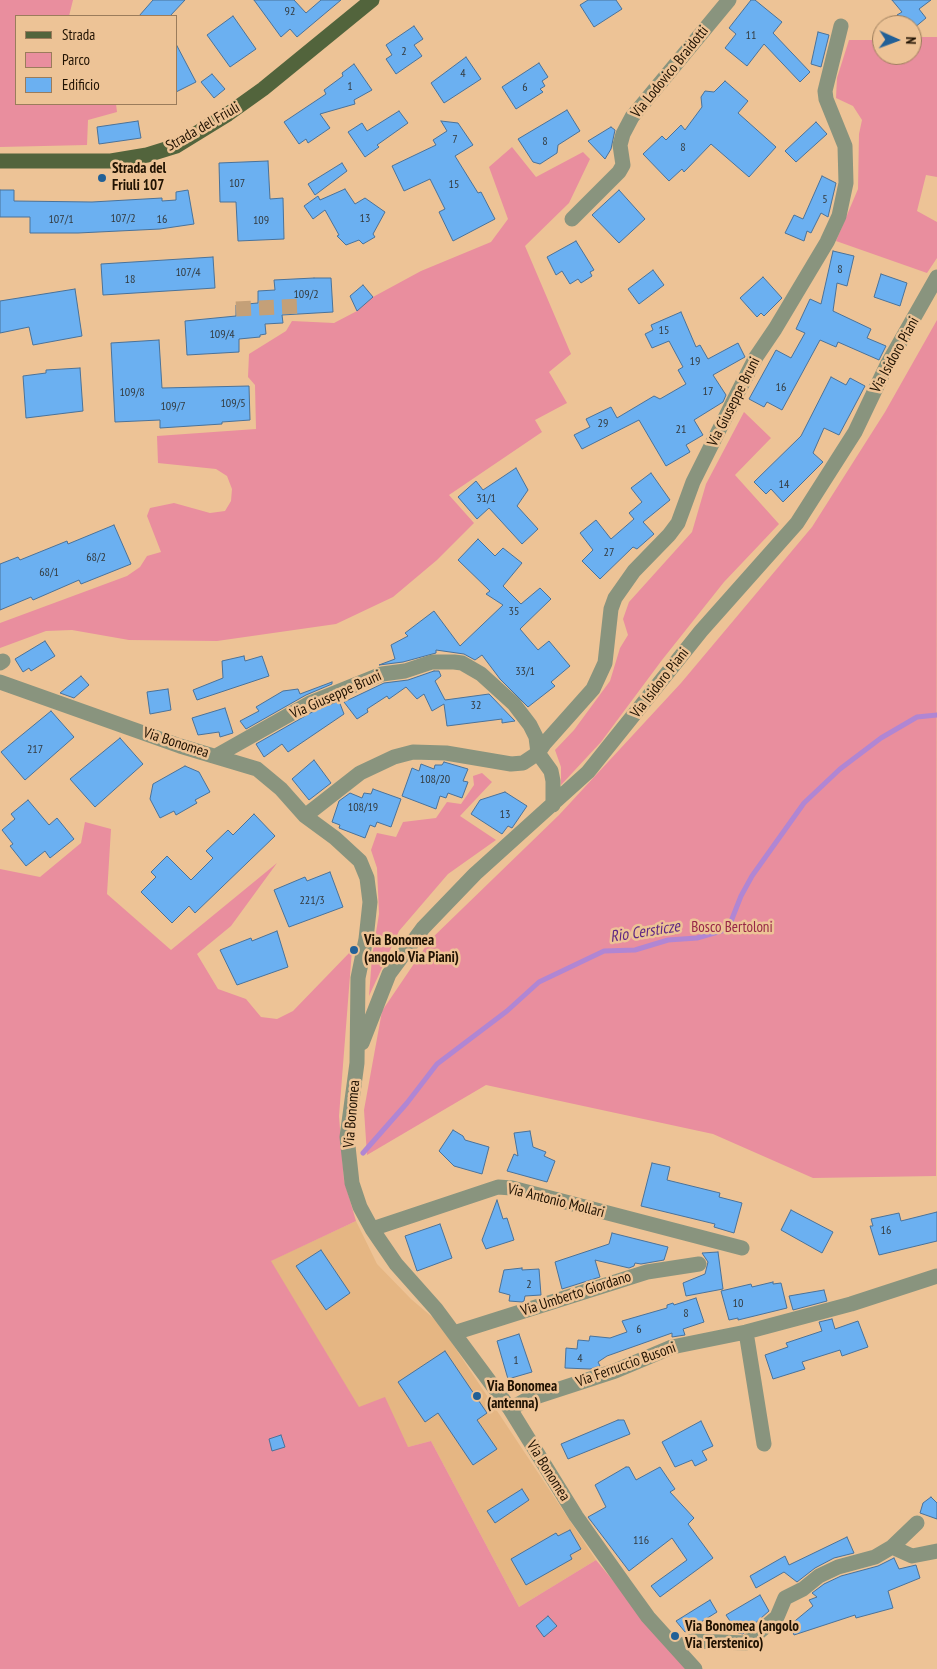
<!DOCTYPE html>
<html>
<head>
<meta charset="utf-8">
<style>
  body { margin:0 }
  #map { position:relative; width:937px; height:1669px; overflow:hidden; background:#edc396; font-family:"PT Sans Narrow",sans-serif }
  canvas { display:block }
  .legend { position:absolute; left:15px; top:15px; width:162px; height:90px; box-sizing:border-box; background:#edc396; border:1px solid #9b7c5b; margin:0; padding:6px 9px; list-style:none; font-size:15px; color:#201202 }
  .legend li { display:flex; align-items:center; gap:10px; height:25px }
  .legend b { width:25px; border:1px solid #9b7c5b }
  .north { position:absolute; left:872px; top:15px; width:50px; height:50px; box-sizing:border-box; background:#edc396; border:1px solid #9b7c5b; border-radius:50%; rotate:92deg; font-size:14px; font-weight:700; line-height:20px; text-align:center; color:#201202 }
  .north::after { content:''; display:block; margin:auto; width:18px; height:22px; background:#226097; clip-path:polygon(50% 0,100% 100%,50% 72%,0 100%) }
</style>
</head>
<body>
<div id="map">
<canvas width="937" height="1669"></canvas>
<ul class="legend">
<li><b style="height:6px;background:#52643c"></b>Strada</li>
<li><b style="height:14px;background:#e98e9e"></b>Parco</li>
<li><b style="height:14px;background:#6bb0f1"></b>Edificio</li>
</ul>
<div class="north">N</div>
</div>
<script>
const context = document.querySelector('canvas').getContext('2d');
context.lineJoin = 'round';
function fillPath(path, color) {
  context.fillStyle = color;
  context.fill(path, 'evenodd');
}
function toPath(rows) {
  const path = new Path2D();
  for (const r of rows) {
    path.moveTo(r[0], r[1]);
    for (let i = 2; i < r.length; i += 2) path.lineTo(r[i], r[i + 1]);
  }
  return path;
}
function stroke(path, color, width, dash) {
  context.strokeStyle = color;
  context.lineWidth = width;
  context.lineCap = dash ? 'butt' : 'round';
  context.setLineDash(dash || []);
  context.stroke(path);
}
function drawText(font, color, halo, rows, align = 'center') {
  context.font = font + ' "PT Sans Narrow",sans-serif';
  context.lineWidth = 5;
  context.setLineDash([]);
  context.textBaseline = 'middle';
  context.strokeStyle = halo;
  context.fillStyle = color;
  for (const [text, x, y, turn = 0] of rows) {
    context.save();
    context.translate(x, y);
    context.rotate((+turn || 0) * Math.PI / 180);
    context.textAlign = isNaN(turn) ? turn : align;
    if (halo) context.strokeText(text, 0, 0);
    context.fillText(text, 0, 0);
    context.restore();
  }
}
fillPath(toPath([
  [356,1221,377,1264,411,1299,438,1322,596,1560,519,1607,431,1441,408,1447,359,1408,270,1261]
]), '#e5b683');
fillPath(toPath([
  [0,0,73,0,69,16,16,16,16,104,116,104,117,112,88,120,87,145,0,147],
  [912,34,917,37,937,37,937,177,926,175,917,211,937,222,937,258,927,273,836,241,858,189,859,134,862,120,853,106,836,98,837,78,849,40,882,40,882,55,912,55],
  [512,147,536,177,583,152,590,159,569,203,525,246,571,354,549,372,567,403,535,420,542,432,449,495,474,523,437,560,393,597,336,624,217,641,129,640,72,630,46,631,0,648,0,623,127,576,140,567,147,556,161,552,147,516,150,508,174,503,210,513,225,511,231,501,232,489,227,476,216,469,158,463,157,436,256,429,255,385,248,377,249,354,286,331,292,321,334,323,357,311,373,297,421,271,491,242,508,219,489,167],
  [937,320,936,1176,813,1178,713,1134,486,1085,367,1155,364,1110,382,1011,430,940,559,815,681,683,812,527,885,412],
  [744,412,771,438,735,475,779,524,724,582,662,660,601,742,561,785,561,767,555,750,574,730,610,681,620,648,628,635,623,619,629,602,692,532,706,484],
  [482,773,492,782,460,816,496,840,448,874,399,931,369,996,372,957,379,914,377,868,371,850,377,833,396,837,403,822,436,818,447,802,461,804,474,785,473,776],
  [85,822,111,829,107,894,171,950,277,863,231,926,197,954,218,989,246,999,261,1017,277,1019,293,1011,352,950,339,1116,344,1180,356,1221,271,1261,359,1407,385,1397,408,1447,431,1441,519,1607,596,1560,686,1669,0,1669,0,869,40,877,81,843]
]), '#e98e9e');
stroke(toPath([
  [363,1153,407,1103,437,1064,507,1011,539,982,604,951,635,950,668,940,697,938,728,929,741,896,752,876,804,803,840,769,881,738,917,717,937,715]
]), '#b086d3', 5);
const building = toPath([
  [153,0,185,0,170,16,139,16,153,0],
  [254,0,294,0,306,13,321,0,341,0,297,37,290,29,281,37,254,0],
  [588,0,616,0,622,9,594,27,580,5,588,0],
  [751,0,755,0,782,22,773,33,810,72,800,82,764,44,747,66,725,48,736,34,729,28,751,0],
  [892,0,931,0,919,9,926,18,914,28,912,25,905,25,897,15,902,12,892,0],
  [233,16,256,49,230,67,207,35,233,16],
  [414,26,423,39,414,45,422,56,396,74,386,59,392,55,386,45,414,26],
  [818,32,829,35,821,67,811,64,818,32],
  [176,44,196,82,176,92,176,44],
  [466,57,481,79,444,103,431,83,466,57],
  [539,63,548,77,542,81,545,86,540,89,543,92,516,109,502,87,539,63],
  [354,64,372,90,354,100,355,104,320,114,330,128,308,143,306,139,299,144,284,122,326,94,324,90,343,76,342,73,354,64],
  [212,74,225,89,214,98,201,82,212,74],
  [725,81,748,101,738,113,776,147,749,177,711,144,684,172,682,169,669,181,643,154,662,136,666,140,681,125,685,130,702,107,701,97,705,91,714,92,725,81],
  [567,110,580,131,558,145,557,153,540,164,533,162,518,139,567,110],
  [399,111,408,123,377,145,379,147,365,157,348,132,362,123,367,131,399,111],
  [138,121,141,138,99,144,97,127,138,121],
  [441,121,458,123,473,145,455,156,478,193,481,192,495,219,453,241,439,212,445,209,430,179,404,191,392,166,436,145,433,140,447,131,441,121],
  [816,122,827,134,796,162,785,151,816,122],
  [611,127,615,130,611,149,605,159,588,141,611,127],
  [268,161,270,199,283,198,284,239,238,241,236,202,220,202,219,163,268,161],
  [342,163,347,171,315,195,308,184,342,163],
  [822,176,836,183,828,217,821,213,811,233,807,231,804,241,785,233,794,215,803,219,822,176],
  [345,189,355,204,365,198,385,212,373,234,375,237,363,244,359,240,346,245,337,236,339,235,325,210,313,219,304,206,318,196,320,200,345,189],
  [0,190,14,190,14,201,92,202,162,198,162,201,176,200,176,192,188,190,194,224,160,229,78,233,30,233,30,217,0,217,0,190],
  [619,190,645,219,619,243,592,215,619,190],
  [576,241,594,270,590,272,592,276,581,283,578,279,570,284,562,271,556,275,547,257,576,241],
  [833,251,854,256,847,286,837,283,833,311,871,329,867,338,886,346,879,360,838,342,836,347,820,340,782,410,767,402,764,407,749,399,776,350,791,358,805,333,796,329,810,299,821,304,833,251],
  [213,257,215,288,103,295,101,264,213,257],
  [653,270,664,285,639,304,628,289,653,270],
  [881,274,907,283,900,306,874,297,881,274],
  [763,277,782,298,764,316,761,313,757,317,740,298,763,277],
  [314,278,331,278,333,312,282,315,283,323,265,324,266,334,260,335,260,337,239,339,239,352,187,355,185,321,236,316,236,305,258,303,258,291,275,290,274,280,314,278],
  [363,285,373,297,357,311,350,296,363,285],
  [75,289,82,336,33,345,29,327,0,333,0,301,75,289],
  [681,312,696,347,700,345,708,359,738,343,745,357,713,375,726,395,723,402,694,420,703,435,686,445,690,452,666,466,639,420,582,449,574,435,590,427,586,419,611,407,617,418,654,396,660,399,686,384,678,370,683,367,669,341,652,348,645,334,653,330,651,325,681,312],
  [159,340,162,388,249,386,250,420,222,422,222,424,160,428,160,420,115,422,111,343,159,340],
  [80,368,83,411,26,418,23,376,46,373,46,370,80,368],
  [831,377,846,385,850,378,865,386,839,435,824,428,813,453,823,462,783,502,771,489,766,494,754,482,801,436,831,377],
  [516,468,528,490,517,506,538,529,522,544,489,508,477,519,458,497,476,481,483,490,516,468],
  [651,473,670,500,643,522,654,534,637,549,633,547,600,579,582,561,593,550,580,533,596,520,611,539,634,519,629,513,642,502,631,488,651,473],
  [114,525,131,564,81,584,79,580,33,600,31,597,0,610,0,564,18,557,20,560,67,541,68,544,114,525],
  [478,539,495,556,503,548,522,563,503,586,521,604,540,588,551,599,520,629,538,650,549,641,570,666,551,682,555,686,528,707,500,679,482,655,475,660,464,654,436,650,436,653,403,662,379,665,395,659,391,645,408,636,405,633,434,611,460,646,503,605,486,594,490,591,458,560,478,539],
  [45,641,55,656,31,671,29,668,23,672,15,659,45,641],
  [244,656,245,661,262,656,269,676,197,700,193,690,223,678,222,661,244,656],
  [434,671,439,671,441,676,435,681,445,700,489,694,515,721,502,723,502,719,447,726,444,704,432,711,424,694,417,699,406,687,389,699,387,696,367,709,368,712,357,719,344,702,384,683,408,680,434,671],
  [81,676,89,685,74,698,60,693,81,676],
  [332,682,332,684,306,695,246,729,240,721,259,711,256,707,283,691,298,689,300,694,332,682],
  [168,689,171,710,150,714,147,692,168,689],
  [339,701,344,714,288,752,282,744,264,757,256,744,314,711,339,701],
  [225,708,233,733,220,737,219,732,198,735,192,718,225,708],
  [51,711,74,737,25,780,1,752,51,711],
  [120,738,143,764,95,807,70,779,120,738],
  [314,760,331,783,309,800,292,779,314,760],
  [444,762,468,769,463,781,468,782,462,798,448,793,446,798,440,796,436,809,402,796,412,768,419,771,421,764,434,769,435,765,442,765,444,762],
  [185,766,199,772,210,792,195,800,197,803,176,815,174,811,160,818,150,799,153,784,185,766],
  [373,789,401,799,391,827,377,822,375,827,370,825,365,838,339,828,340,825,332,822,339,801,350,793,362,798,364,793,371,794,373,789],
  [505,792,527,806,512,828,508,826,502,834,471,814,480,800,505,792],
  [28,800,49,825,57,818,74,839,50,858,45,851,26,866,10,846,13,844,2,830,15,819,11,814,28,800],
  [254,814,275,836,195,913,189,906,172,923,141,892,156,877,151,872,167,856,191,880,213,858,206,851,228,830,233,835,254,814],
  [330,872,343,907,289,927,274,890,305,877,307,881,330,872],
  [277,931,288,967,237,985,220,950,251,938,252,941,277,931],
  [453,1130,463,1136,465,1140,489,1147,482,1174,454,1166,439,1151,453,1130],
  [530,1131,533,1147,546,1152,544,1156,555,1161,547,1182,507,1171,514,1154,518,1156,514,1133,530,1131],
  [652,1163,670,1167,667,1180,720,1193,719,1197,742,1203,734,1233,714,1227,715,1224,641,1206,652,1163],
  [497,1200,503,1219,507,1218,514,1240,486,1249,482,1240,497,1200],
  [791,1210,833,1232,822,1253,781,1230,791,1210],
  [937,1212,937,1241,879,1255,870,1226,873,1226,871,1219,899,1213,901,1221,937,1212],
  [440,1224,452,1258,417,1271,405,1236,440,1224],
  [612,1233,668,1247,664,1260,641,1264,635,1263,634,1266,629,1268,595,1260,600,1277,562,1289,555,1262,609,1244,612,1233],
  [321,1250,350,1293,326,1310,296,1266,321,1250],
  [718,1252,723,1289,686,1296,683,1283,705,1274,708,1262,702,1253,718,1252],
  [522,1268,522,1270,539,1269,541,1295,525,1296,524,1301,522,1302,509,1301,510,1295,499,1292,504,1270,522,1268],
  [773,1282,773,1284,781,1283,787,1308,738,1320,738,1318,729,1320,721,1291,751,1284,752,1287,773,1282],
  [824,1290,827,1301,793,1310,789,1296,824,1290],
  [696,1298,704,1322,683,1329,685,1335,672,1337,672,1333,607,1356,598,1362,600,1366,590,1369,565,1368,566,1348,577,1349,578,1340,589,1341,590,1336,610,1338,627,1332,622,1321,667,1308,667,1305,673,1303,674,1305,696,1298],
  [832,1319,835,1329,858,1321,868,1347,842,1356,840,1350,802,1362,805,1369,773,1379,765,1355,788,1347,786,1343,822,1331,819,1322,832,1319],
  [519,1334,532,1372,508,1379,497,1341,519,1334],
  [445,1351,487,1413,477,1420,497,1449,473,1465,438,1413,425,1422,398,1382,445,1351],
  [618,1420,624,1420,630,1434,568,1459,561,1444,618,1420],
  [701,1421,713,1446,702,1451,707,1460,695,1466,692,1460,675,1467,662,1442,701,1421],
  [281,1435,285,1447,272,1451,269,1439,281,1435],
  [626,1467,629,1467,636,1480,660,1467,675,1489,670,1492,694,1518,688,1524,713,1558,660,1597,651,1586,687,1560,672,1538,629,1571,588,1517,606,1507,595,1485,626,1467],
  [522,1489,529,1500,495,1523,487,1511,522,1489],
  [931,1497,937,1503,937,1519,920,1513,923,1503,931,1497],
  [570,1530,581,1549,570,1555,572,1559,526,1585,511,1559,556,1533,558,1536,570,1530],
  [847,1537,854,1553,834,1558,815,1568,797,1582,784,1572,756,1588,750,1576,785,1556,789,1565,847,1537],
  [894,1558,899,1569,916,1565,920,1578,888,1591,893,1608,856,1618,855,1615,794,1635,790,1625,813,1606,809,1600,817,1597,812,1593,824,1584,841,1576,878,1566,894,1558],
  [760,1595,769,1611,743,1634,738,1633,726,1615,760,1595],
  [710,1600,717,1612,685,1632,676,1621,710,1600],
  [548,1616,557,1626,544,1637,536,1626,548,1616]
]);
fillPath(building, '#6bb0f1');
stroke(building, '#4a7299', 1);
stroke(toPath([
  [236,309,301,306]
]), '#c4a078', 15, [15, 8]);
stroke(toPath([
  [572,219,619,172,623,165,620,145,623,134,632,117,729,0],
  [0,663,3,661],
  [0,682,180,746,257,769,281,789,305,816,335,838,360,861,367,878,370,902,366,939,358,978,357,1063,347,1137,352,1183,360,1207,372,1229,396,1264,436,1309,510,1409,576,1516,625,1585,648,1617,695,1669],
  [216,756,310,703,382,674,405,671,432,662,454,662,462,663,481,674,514,704,530,725,536,737,538,753,551,771,553,781,553,805],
  [305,816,360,773,394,757,413,752,446,753,511,764,523,763,538,753,544,744,593,689,605,663,611,609,615,598,634,571,669,535,678,523,693,482,736,396,756,357,775,329,827,242,839,216,846,183,845,146,826,99,825,91,841,26],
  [362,1043,389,974,423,928,475,874,588,772,701,631,797,523,855,432,887,365,937,277],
  [372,1229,498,1187,512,1188,742,1248],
  [746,1332,764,1444],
  [454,1333,647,1272,699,1264],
  [510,1409,526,1400,615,1371,672,1347,746,1332,851,1304,937,1276],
  [892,1547,912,1556,937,1551],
  [676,1647,693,1641,746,1643,777,1617,785,1598,803,1589,819,1576,838,1567,875,1557,892,1547,917,1523]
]), '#89947e', 15);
stroke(toPath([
  [0,161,111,161,147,155,176,146,228,114,263,89,372,0]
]), '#52643c', 15);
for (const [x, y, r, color] of [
  [102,178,5,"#226097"],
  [354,950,5,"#226097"],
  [477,1396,5,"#226097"],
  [675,1636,5,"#226097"]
]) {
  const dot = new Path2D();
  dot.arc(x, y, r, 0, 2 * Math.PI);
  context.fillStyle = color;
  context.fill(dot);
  stroke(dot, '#edc396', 2);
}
drawText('12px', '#333a3e', null, [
  ["92",290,12],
  ["11",751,36],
  ["2",404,52],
  ["4",463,74],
  ["1",350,87],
  ["6",525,88],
  ["7",455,140],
  ["8",545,142],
  ["8",683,148],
  ["107",237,184],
  ["15",454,185],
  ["5",825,200],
  ["107/2",123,219],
  ["13",365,219],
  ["107/1",61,220],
  ["16",162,220],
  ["109",261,221],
  ["8",840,270],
  ["107/4",188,273],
  ["18",130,280],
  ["109/2",306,295],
  ["15",664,331],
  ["109/4",222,335],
  ["19",695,362],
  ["16",781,388],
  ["17",708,392],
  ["109/8",132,393],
  ["109/5",233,404],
  ["109/7",173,407],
  ["29",603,424],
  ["21",681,430],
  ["14",784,485],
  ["31/1",486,499],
  ["27",609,553],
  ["68/2",96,558],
  ["68/1",49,573],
  ["35",514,612],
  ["33/1",525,672],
  ["32",476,706],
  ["217",35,750],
  ["108/20",435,780],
  ["108/19",363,808],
  ["13",505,815],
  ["221/3",312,901],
  ["16",886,1231],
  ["2",529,1285],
  ["10",738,1304],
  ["8",686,1314],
  ["6",639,1330],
  ["4",580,1359],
  ["1",516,1361],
  ["116",641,1541]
]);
drawText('15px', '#201202', '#edc396', [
  ["Via Lodovico Braidotti",670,72,-51],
  ["Strada del Friuli",203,127,-30],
  ["Via Isidoro Piani",895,355,-61],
  ["Via Giuseppe Bruni",734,402,-63],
  ["Via Isidoro Piani",660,683,-52],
  ["Via Giuseppe Bruni",336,695,-24],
  ["Via Bonomea",176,743,18],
  ["Via Bonomea",352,1114,-85],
  ["Via Antonio Mollari",556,1201,14],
  ["Via Umberto Giordano",576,1294,-18],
  ["Via Ferruccio Busoni",626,1365,-20],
  ["Via Bonomea",548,1471,58]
]);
drawText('bold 15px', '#201202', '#edc396', [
  ["Strada del",112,169],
  ["Friuli 107",112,186],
  ["Via Bonomea",364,941],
  ["(angolo Via Piani)",364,958],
  ["Via Bonomea",487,1387],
  ["(antenna)",487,1404],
  ["Via Bonomea (angolo",685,1627],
  ["Via Terstenico)",685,1644]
], 'left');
drawText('15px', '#972747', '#edc396', [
  ["Bosco Bertoloni",732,928]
]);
drawText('italic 16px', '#5e2883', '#edc396', [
  ["Rio Cersticze",645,932,-9]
]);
</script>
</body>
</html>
